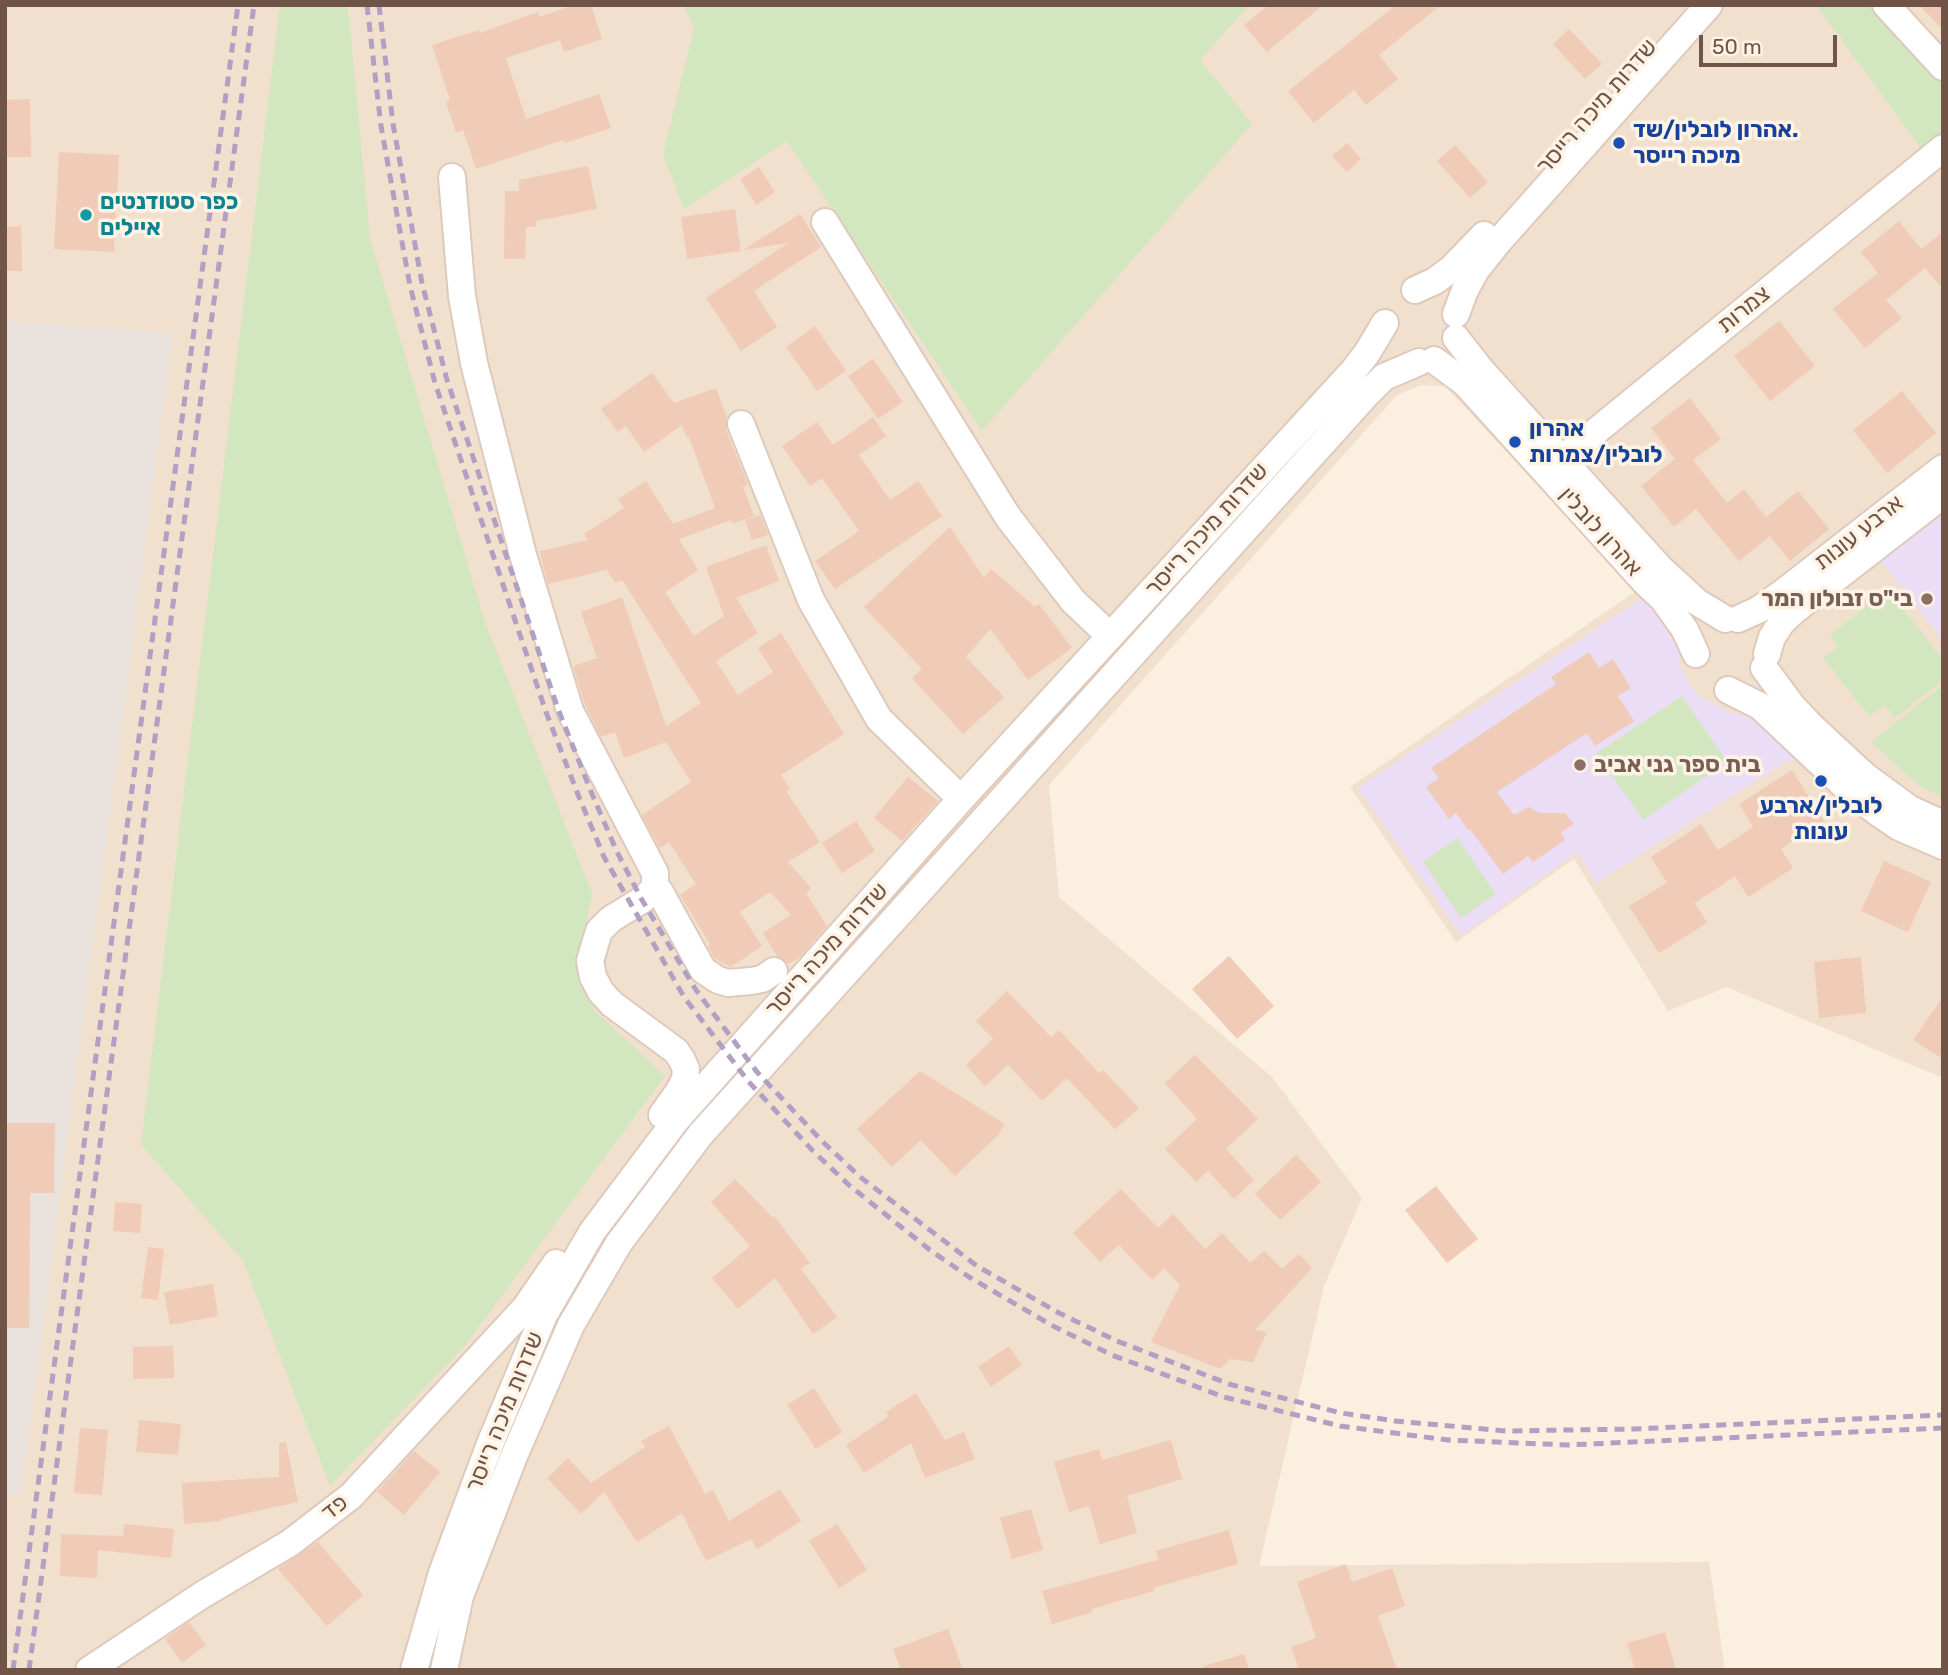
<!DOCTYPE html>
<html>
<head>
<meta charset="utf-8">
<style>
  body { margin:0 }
  #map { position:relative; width:1948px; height:1675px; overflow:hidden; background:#fbefe0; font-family:Rubik,sans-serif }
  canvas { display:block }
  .frame { position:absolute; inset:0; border:7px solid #705448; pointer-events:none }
  .scale { position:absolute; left:1699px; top:35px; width:138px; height:32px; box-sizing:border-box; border:4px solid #705448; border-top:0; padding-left:9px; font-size:21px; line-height:24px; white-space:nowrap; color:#705448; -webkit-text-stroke:5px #fef3e5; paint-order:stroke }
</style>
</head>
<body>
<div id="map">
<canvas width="1948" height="1675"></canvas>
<div class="frame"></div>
<div class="scale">50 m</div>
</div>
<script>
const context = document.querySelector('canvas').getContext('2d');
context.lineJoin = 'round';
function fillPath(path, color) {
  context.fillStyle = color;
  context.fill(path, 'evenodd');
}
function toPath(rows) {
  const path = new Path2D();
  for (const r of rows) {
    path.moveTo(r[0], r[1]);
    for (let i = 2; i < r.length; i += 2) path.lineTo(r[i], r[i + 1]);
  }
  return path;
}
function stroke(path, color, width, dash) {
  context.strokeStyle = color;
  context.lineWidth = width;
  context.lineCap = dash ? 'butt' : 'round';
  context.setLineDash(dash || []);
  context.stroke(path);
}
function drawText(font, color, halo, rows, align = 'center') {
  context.font = font + ' Rubik,"Noto Sans Hebrew",sans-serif';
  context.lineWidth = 7;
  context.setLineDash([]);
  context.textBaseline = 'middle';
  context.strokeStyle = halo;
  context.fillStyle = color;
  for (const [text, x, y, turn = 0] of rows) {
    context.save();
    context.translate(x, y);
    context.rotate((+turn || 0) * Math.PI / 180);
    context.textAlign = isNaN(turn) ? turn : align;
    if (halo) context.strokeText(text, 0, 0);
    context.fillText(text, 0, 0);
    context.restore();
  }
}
fillPath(toPath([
  [5,5,1943,5,1943,1078,1727,987,1668,1011,1574,859,1456,942,1350,787,1636,591,1445,386,1422,385,1397,395,1049,785,1059,897,1272,1077,1362,1198,1324,1286,1259,1566,1709,1562,1725,1670,5,1670]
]), '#f2e0ce');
fillPath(toPath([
  [5,321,173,333,21,1494,5,1493]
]), '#e9e1db');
fillPath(toPath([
  [1943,509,1943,640,1879,558],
  [1642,598,1669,632,1678,650,1681,669,1688,683,1702,698,1728,712,1749,716,1766,727,1795,759,1784,763,1596,883,1577,852,1462,936,1358,788]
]), '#ecddf7');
fillPath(toPath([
  [280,5,348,5,370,238,485,622,592,893,579,961,594,1010,665,1076,463,1348,330,1486,243,1261,141,1144],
  [683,5,1249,5,1200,60,1252,124,982,431,787,141,684,209,663,155,694,28],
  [1816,5,1877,5,1943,78,1943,137,1924,152],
  [1888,590,1943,659,1943,680,1895,718,1884,705,1869,716,1823,658,1839,646,1830,635],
  [1943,685,1943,798,1920,786,1871,742],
  [1682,696,1727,762,1643,820,1597,753],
  [1457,838,1496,894,1461,918,1423,862]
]), '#d2e7bf');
fillPath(toPath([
  [573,5,591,5,602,39,564,52,560,40,506,58,526,119,599,94,611,128,565,143,563,140,476,169,463,130,456,133,446,102,450,100,432,45,479,30,480,33,538,12,540,17],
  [1268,5,1323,5,1267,52,1244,25],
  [1396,5,1441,5,1379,55,1398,79,1366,105,1354,90,1314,123,1288,91],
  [1919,5,1943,5,1943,30],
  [1569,29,1602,64,1585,79,1553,44],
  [30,99,31,157,5,157,5,100],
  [1347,143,1361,159,1347,172,1332,156],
  [1455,145,1488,182,1470,198,1437,161],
  [59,152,119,155,114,252,54,249],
  [588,166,597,209,536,221,536,227,526,227,525,259,504,259,505,191,519,191,519,180],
  [759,167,775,192,756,205,740,179],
  [735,209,741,251,687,259,681,217],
  [800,214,821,247,754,291,777,327,741,351,706,298,788,243,743,250],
  [1899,221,1921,249,1943,232,1943,289,1925,268,1886,300,1902,318,1865,348,1833,309,1878,273,1861,252],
  [21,226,22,271,5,271,5,227],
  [1779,321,1815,366,1770,401,1734,356],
  [815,326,846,371,817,391,786,347],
  [873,359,903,402,878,419,848,376],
  [652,373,674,403,716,388,727,418,726,430,748,485,743,487,754,516,732,524,731,520,679,539,698,570,665,592,694,636,724,616,706,567,766,545,779,581,736,598,758,633,716,661,738,695,773,672,758,648,781,633,844,734,781,775,790,789,786,791,820,842,788,862,811,888,806,893,827,926,800,957,788,964,777,956,763,933,791,915,770,892,740,912,762,946,731,967,715,959,708,946,710,944,680,895,696,884,669,842,660,848,642,815,691,782,666,742,624,758,615,732,601,737,585,705,573,666,597,658,581,612,622,597,666,726,701,703,622,580,615,583,607,570,548,584,545,574,540,551,588,540,584,534,624,508,618,499,646,481,673,524,715,508,689,437,687,438,682,425,644,452,626,426,618,432,601,409],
  [1902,391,1936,433,1887,473,1853,430],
  [1690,398,1721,439,1693,460,1727,503,1744,489,1766,517,1798,491,1829,529,1790,561,1770,536,1739,561,1696,509,1674,527,1641,486,1675,459,1651,428],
  [873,417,886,436,859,455,890,500,918,481,942,516,835,589,815,561,859,531,822,478,810,486,782,446,817,422,833,445],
  [760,515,768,535,752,540,745,520],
  [950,527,984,578,991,569,1035,607,1039,604,1072,648,1028,680,990,629,966,657,1004,697,963,734,912,678,922,669,864,607],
  [1589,652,1599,668,1613,659,1631,688,1618,696,1634,721,1595,746,1587,733,1497,792,1514,815,1529,807,1540,813,1565,813,1574,824,1561,832,1565,840,1533,862,1528,856,1503,874,1470,829,1468,830,1456,813,1449,819,1426,787,1439,778,1431,768,1556,684,1551,677],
  [1792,770,1824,821,1781,849,1793,868,1748,897,1735,876,1695,903,1707,923,1659,953,1629,906,1667,883,1651,857,1701,824,1718,850,1753,827,1739,804],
  [908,777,938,801,902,841,874,818],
  [856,821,875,851,842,873,822,843],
  [1884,861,1931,882,1908,932,1861,911],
  [1229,956,1274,1006,1237,1039,1192,989],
  [1861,957,1866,1013,1819,1018,1814,962],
  [1007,991,1051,1037,1059,1030,1099,1073,1103,1070,1139,1108,1115,1129,1067,1078,1042,1101,1008,1065,985,1086,966,1065,993,1039,976,1021],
  [1943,997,1943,1059,1913,1040],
  [1195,1055,1258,1119,1226,1149,1254,1180,1234,1199,1208,1171,1196,1182,1165,1149,1197,1119,1165,1083],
  [920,1071,1005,1124,998,1135,955,1176,921,1140,892,1167,857,1129],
  [5,1123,55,1123,54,1193,30,1193,29,1328,5,1328],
  [1296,1155,1321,1182,1280,1220,1255,1194],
  [735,1179,772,1217,774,1216,810,1263,801,1269,837,1317,813,1334,775,1278,738,1309,712,1278,750,1246,711,1202],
  [1436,1186,1478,1239,1447,1263,1405,1210],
  [1121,1189,1158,1228,1173,1214,1205,1249,1222,1233,1250,1263,1264,1251,1282,1269,1299,1254,1312,1268,1255,1330,1267,1332,1253,1362,1230,1359,1220,1369,1151,1342,1180,1285,1164,1268,1152,1280,1119,1245,1100,1262,1073,1233],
  [115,1202,142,1204,140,1233,113,1231],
  [148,1247,164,1249,158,1300,141,1298],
  [213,1284,218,1316,170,1325,164,1292],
  [173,1346,174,1378,133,1379,133,1347],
  [1009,1346,1022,1365,991,1387,978,1367],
  [814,1388,842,1432,816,1449,787,1405],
  [916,1393,945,1440,964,1432,975,1459,925,1478,911,1443,864,1473,846,1445,889,1416,886,1412],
  [139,1420,181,1424,178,1455,136,1452],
  [669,1426,705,1494,713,1490,729,1521,780,1489,801,1521,757,1549,751,1539,706,1561,682,1513,637,1542,604,1492,581,1514,547,1478,568,1458,591,1483,645,1447,641,1441],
  [80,1428,108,1430,102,1495,74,1493],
  [1171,1440,1182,1479,1127,1496,1137,1533,1100,1544,1089,1506,1069,1512,1054,1462,1099,1449,1102,1460],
  [286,1442,298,1502,221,1519,221,1521,184,1524,182,1483,279,1477,279,1443],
  [414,1451,440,1472,404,1515,377,1492],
  [1031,1509,1043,1550,1012,1559,1000,1518],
  [124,1524,174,1529,171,1558,98,1550,97,1578,60,1576,61,1534,123,1536],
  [837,1524,867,1570,839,1588,809,1541],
  [1229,1530,1238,1564,1153,1588,1154,1591,1092,1609,1093,1612,1052,1624,1042,1591,1158,1560,1156,1551],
  [318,1542,363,1595,327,1626,278,1569],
  [1346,1564,1352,1582,1392,1568,1405,1606,1378,1616,1397,1670,1299,1670,1291,1647,1316,1638,1297,1582],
  [189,1622,206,1645,182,1663,165,1639],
  [948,1629,963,1670,901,1670,893,1649],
  [1665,1632,1676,1670,1635,1670,1627,1643],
  [1244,1654,1249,1670,1204,1670,1204,1666]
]), '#efcbb8');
const minor = toPath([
  [1886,5,1943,67],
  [452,177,462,296,474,363,523,555,570,711,655,873,655,888,642,900,611,919,599,931,590,961,593,977,601,992,612,1004,676,1051,682,1060,686,1069,685,1079,679,1091,662,1115],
  [825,222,1008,517,1073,601,1110,636],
  [1415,290,1435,281,1451,269,1484,235],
  [1456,314,1465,290,1476,270,1499,241,1709,5],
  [1456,338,1481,370,1660,568,1697,602,1725,619],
  [1434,360,1465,383,1645,582,1663,599,1685,630,1696,654],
  [741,424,811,600,879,719,961,799],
  [1546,472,1943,148],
  [1738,619,1758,610,1781,594,1943,468],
  [1767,654,1772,637,1782,622,1795,610,1943,495],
  [1764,668,1793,707,1812,727,1865,776,1910,809,1943,824],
  [1728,690,1760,706,1851,792,1877,812,1899,827,1943,846],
  [655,888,660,892,703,970,718,980,728,983,751,981,762,979,774,971],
  [525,1308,556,1263],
  [89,1670,202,1595,290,1543,351,1496,525,1308,539,1313],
  [414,1670,442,1573,490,1444,544,1315,592,1232,677,1119,961,799,1354,370,1367,353,1385,323],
  [444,1670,460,1596,514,1456,571,1325,619,1243,700,1135,1366,395,1384,377,1419,362]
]);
stroke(minor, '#decabc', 30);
stroke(minor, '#fff', 26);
stroke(toPath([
  [367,5,381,126,396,209,410,286,435,383,546,712,579,797,604,857,684,997,748,1081,813,1151,850,1186,930,1250,969,1277,1053,1326,1112,1355,1224,1397,1340,1426,1448,1440,1568,1445,1943,1428],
  [379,5,393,124,408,206,422,283,447,380,558,709,592,794,617,852,642,900,696,990,757,1072,822,1141,859,1176,977,1266,1059,1313,1117,1341,1229,1384,1341,1413,1395,1421,1506,1431,1634,1429,1943,1415],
  [13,1670,238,5],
  [29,1670,254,5]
]), '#b1a0c3', 5, [10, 7]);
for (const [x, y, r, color] of [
  [1619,143,7,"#1a4fb4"],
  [86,215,7,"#0f9aa8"],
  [1515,442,7,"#1a4fb4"],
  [1927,599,7,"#8d6e63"],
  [1580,765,7,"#8d6e63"],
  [1821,781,7,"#1a4fb4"]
]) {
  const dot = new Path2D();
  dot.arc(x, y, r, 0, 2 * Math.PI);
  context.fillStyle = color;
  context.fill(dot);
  stroke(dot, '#fef3e5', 2.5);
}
drawText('23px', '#705448', '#fef3e5', [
  ["שדרות מיכה רייסר",1597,107,-49],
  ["צמרות",1744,310,-39],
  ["שדרות מיכה רייסר",1207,530,-48],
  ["אהרון לובלין",1600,532,48],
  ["ארבע עונות",1859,533,-38],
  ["שדרות מיכה רייסר",827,950,-48],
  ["שדרות מיכה רייסר",505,1412,-68],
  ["פד",335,1508,-39]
]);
drawText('bold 23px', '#164399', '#fef3e5', [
  ["אהרון לובלין/שד.",1633,130],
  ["מיכה רייסר",1633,156],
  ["אהרון",1529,429],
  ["לובלין/צמרות",1529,455],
  ["לובלין/ארבע",1821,806,"center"],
  ["עונות",1821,832,"center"]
], 'left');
drawText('bold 23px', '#0d838f', '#fef3e5', [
  ["כפר סטודנטים",100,202],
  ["איילים",100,228]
], 'left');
drawText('bold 23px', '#785e54', '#fef3e5', [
  ["בי\"ס זבולון המר",1913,599],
  ["בית ספר גני אביב",1594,765,"left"]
], 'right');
</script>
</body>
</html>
